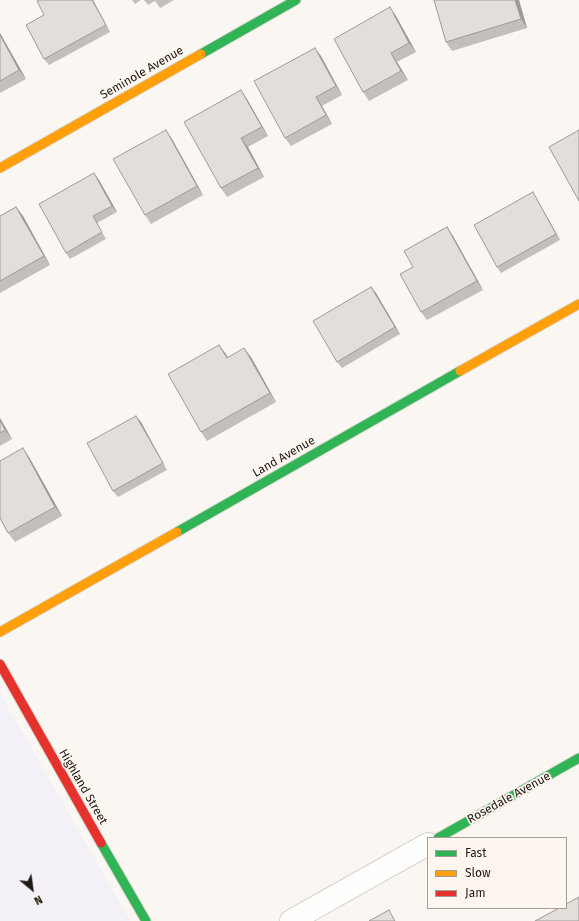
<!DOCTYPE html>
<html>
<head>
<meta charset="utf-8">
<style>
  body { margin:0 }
  #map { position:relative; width:579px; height:921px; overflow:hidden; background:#faf6f2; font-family:"Fira Sans",sans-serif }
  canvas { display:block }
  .legend { position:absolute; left:427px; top:837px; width:140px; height:72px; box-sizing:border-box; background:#fdf6ef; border:1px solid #a59e97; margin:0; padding:5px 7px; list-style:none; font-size:12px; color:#201a14 }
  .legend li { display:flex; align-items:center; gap:8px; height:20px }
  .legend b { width:20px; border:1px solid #a59e97 }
  .north { position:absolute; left:12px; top:869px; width:40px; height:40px; -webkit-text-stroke:3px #fdf6ef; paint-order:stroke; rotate:151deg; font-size:11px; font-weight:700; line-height:16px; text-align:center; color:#201a14 }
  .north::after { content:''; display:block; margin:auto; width:14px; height:18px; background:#201a14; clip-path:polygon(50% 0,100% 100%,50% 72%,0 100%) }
</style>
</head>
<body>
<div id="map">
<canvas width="579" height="921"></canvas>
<ul class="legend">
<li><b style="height:5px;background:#30b455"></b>Fast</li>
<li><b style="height:5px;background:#ff9f0a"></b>Slow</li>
<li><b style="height:5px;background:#e5322d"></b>Jam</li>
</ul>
<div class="north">N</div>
</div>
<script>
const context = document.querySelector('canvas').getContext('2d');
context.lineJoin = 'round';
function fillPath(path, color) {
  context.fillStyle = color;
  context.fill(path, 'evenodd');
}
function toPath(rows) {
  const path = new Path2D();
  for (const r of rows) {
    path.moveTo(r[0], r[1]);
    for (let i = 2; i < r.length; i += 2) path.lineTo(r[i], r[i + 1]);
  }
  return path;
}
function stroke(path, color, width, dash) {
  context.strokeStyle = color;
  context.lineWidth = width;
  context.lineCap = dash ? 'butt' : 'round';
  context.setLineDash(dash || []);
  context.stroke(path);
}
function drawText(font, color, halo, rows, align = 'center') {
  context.font = font + ' "Fira Sans",sans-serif';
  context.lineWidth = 3.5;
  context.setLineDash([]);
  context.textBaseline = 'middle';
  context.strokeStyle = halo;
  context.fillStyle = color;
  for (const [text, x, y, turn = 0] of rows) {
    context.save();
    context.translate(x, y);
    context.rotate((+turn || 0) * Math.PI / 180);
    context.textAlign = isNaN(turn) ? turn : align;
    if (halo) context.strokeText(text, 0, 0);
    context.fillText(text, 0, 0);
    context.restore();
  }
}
fillPath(toPath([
  [0,693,130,921,0,921]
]), '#f3f0f8');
const street = toPath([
  [291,921,428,844]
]);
const fast = toPath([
  [201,54,296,0],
  [177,532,460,371],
  [438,838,579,758],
  [101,843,146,921]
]);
const slow = toPath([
  [0,168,201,54],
  [460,371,579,304],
  [0,632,177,532]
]);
const jam = toPath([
  [0,664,101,843]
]);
stroke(street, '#d8d3ce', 24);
stroke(fast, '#d8d3ce', 11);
stroke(slow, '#d8d3ce', 11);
stroke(jam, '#d8d3ce', 11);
stroke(street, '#fefefd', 22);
stroke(fast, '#30b455', 9);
stroke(slow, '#ff9f0a', 9);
stroke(jam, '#e5322d', 9);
fillPath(toPath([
  [39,0,93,0,110,32,49,65,44,59,44,15],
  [132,0,141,0,135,4],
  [144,0,174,0,160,8,155,1,148,5],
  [434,0,519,0,527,28,452,51,446,42],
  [396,16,416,52,397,62,408,80,369,101,363,92],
  [0,33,26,79,0,93],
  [321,56,342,95,322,106,332,124,291,146,285,138],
  [247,99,268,136,248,147,264,177,227,197,221,188],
  [172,139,203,195,151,224,145,215],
  [99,180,117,212,97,223,106,239,70,259,66,253],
  [537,199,560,240,501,273,497,267],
  [16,207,23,216,50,265,0,293,0,216],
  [447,227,453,236,483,290,427,320,421,312,413,267],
  [371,287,376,293,400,334,342,368,337,362],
  [219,345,228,358,251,357,276,402,207,441,201,432],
  [0,418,12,439,0,446],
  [141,422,167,470,118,497,113,491],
  [29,457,62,516,15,542,8,533]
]), '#c3bfbb');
fillPath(toPath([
  [92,0,93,0,110,32,106,25],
  [515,0,519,0,527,28,521,19],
  [390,7,396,16,416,52,409,43],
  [0,33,26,79,19,70,0,35],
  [315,48,321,56,342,95,336,86],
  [391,53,397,62,408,80,401,71],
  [241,90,247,99,268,136,262,127],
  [316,97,322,106,332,124,326,115],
  [166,130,172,139,203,195,197,186],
  [241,138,248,147,264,177,258,168],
  [94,173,99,180,117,212,112,206],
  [533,192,537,199,560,240,556,234],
  [16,207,23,216,50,265,44,256],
  [447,227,453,236,483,290,477,281],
  [371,287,376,293,400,334,395,327],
  [219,345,226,354,233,367,227,358],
  [244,348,251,357,276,402,270,393],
  [136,416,141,422,167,470,163,463],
  [0,418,12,439,5,430,0,420],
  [23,448,29,457,62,516,55,507]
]), '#9f9b98');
const building = toPath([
  [39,0,92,0,106,25,44,59,26,25,44,15,37,1,39,0],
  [434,0,515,0,521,19,446,42,434,0],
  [390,7,409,43,391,53,401,71,363,92,334,39,390,7],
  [0,35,19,70,0,81,0,35],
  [315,48,336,86,316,97,326,115,285,138,254,81,315,48],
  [241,90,262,127,241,138,258,168,221,188,184,122,241,90],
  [166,130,197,186,145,215,113,159,166,130],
  [579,130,579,201,549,147,579,130],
  [94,173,112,206,93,216,102,232,66,253,39,204,94,173],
  [533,192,556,234,497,267,474,225,533,192],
  [16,207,44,256,0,281,0,216,16,207],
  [447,227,477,281,421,312,400,274,413,267,404,251,447,227],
  [371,287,395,327,337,362,313,321,371,287],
  [219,345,227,358,244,348,270,393,201,432,168,374,219,345],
  [136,416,163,463,113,491,87,443,136,416],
  [0,420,5,430,0,433,0,420],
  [23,448,55,507,8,533,0,518,0,461,23,448],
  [579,897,579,921,535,921,559,908,566,908,566,904,579,897],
  [389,910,395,921,369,921,389,910]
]);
fillPath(building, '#e3ded9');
stroke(building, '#9f9b98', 1);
drawText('12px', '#201a14', '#fdf6ef', [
  ["Seminole Avenue",142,73,-30],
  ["Land Avenue",284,457,-30],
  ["Highland Street",83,787,60],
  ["Rosedale Avenue",509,798,-29]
]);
</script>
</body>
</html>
